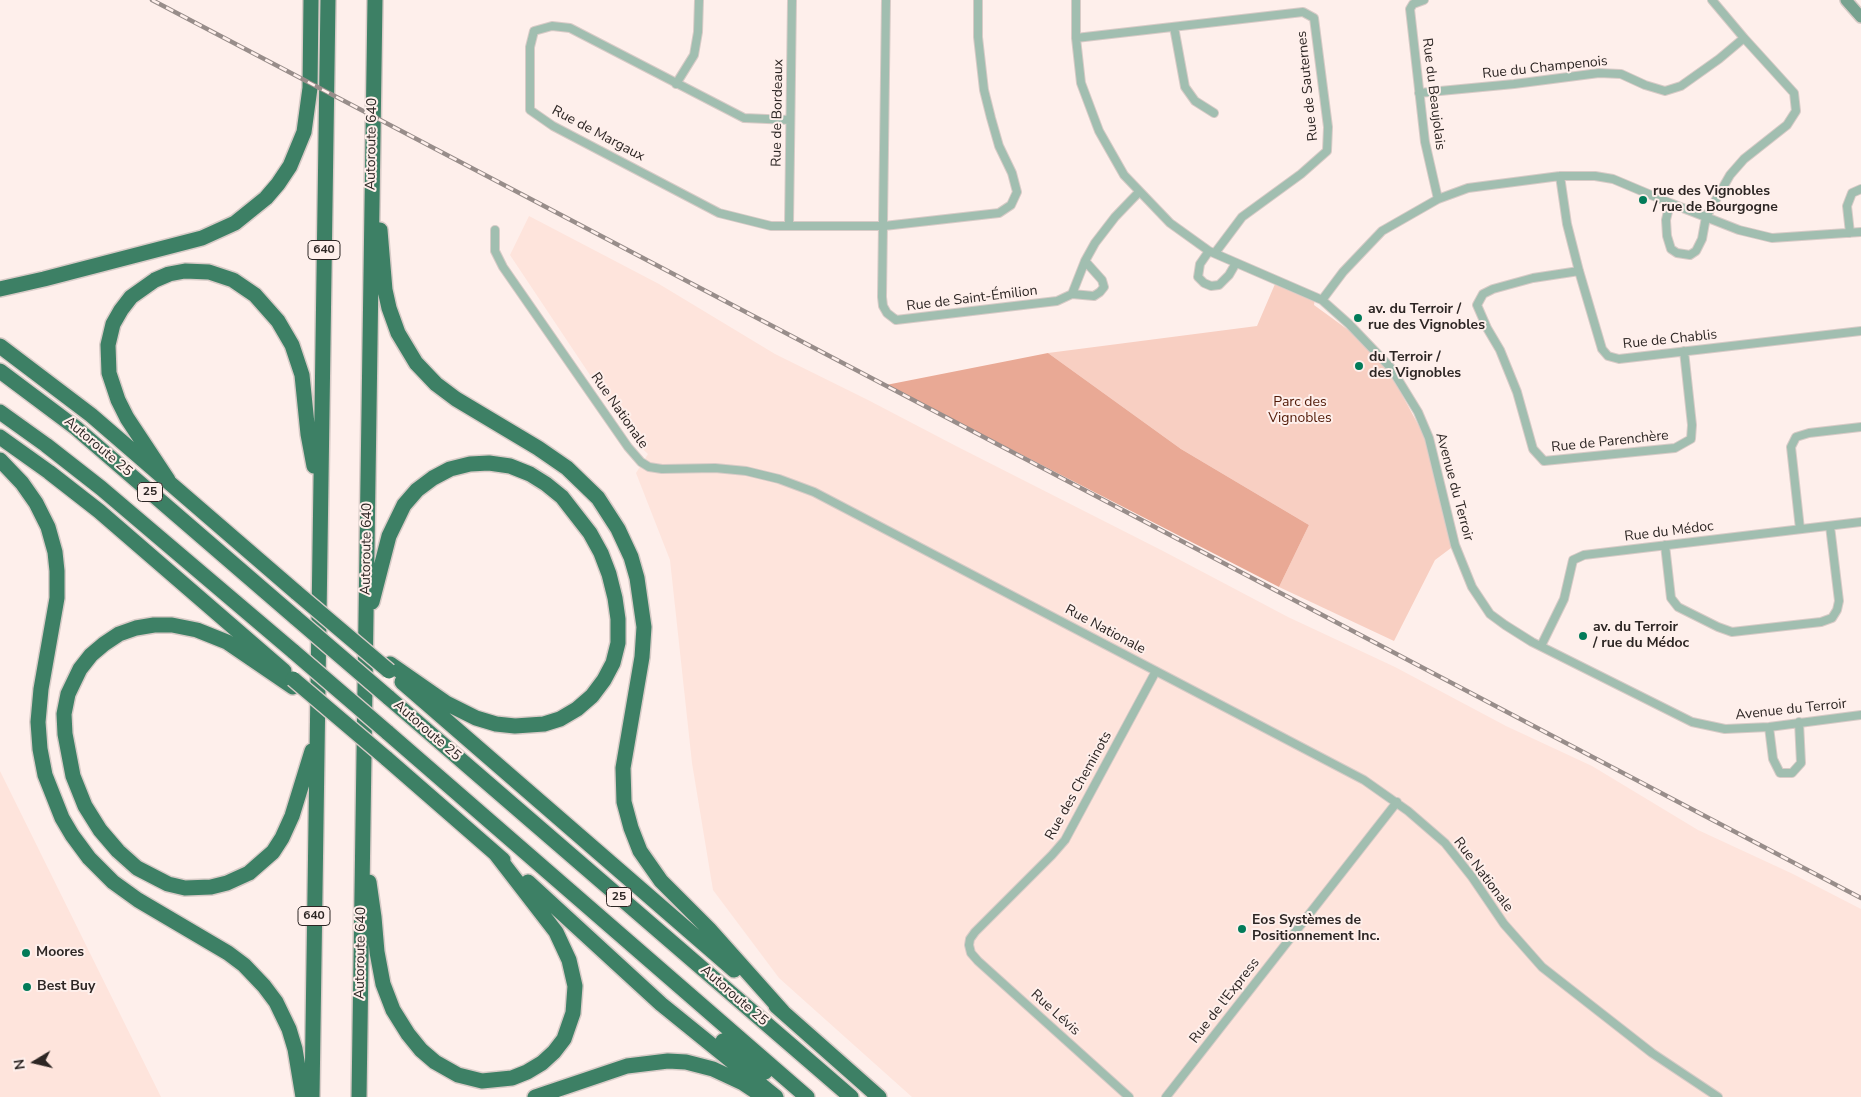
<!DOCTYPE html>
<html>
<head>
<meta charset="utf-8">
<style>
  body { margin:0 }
  #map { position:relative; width:1861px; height:1097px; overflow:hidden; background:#feefeb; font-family:"Nunito Sans",sans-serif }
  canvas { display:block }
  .north { position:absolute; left:10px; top:1037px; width:50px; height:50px; -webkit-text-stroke:4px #feefeb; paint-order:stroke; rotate:261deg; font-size:14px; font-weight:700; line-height:20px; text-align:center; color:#2d2624 }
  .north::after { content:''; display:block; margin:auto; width:18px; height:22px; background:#2d2624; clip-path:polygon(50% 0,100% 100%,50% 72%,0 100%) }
</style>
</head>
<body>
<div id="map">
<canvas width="1861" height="1097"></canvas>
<div class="north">N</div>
</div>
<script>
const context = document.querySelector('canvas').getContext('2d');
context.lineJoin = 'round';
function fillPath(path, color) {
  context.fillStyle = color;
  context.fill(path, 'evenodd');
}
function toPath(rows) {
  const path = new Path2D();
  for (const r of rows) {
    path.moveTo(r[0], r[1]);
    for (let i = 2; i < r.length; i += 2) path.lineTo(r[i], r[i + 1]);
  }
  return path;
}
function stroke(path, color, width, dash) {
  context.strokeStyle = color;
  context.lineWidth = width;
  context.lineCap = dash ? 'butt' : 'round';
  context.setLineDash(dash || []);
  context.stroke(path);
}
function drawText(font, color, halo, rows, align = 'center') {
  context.font = font + ' "Nunito Sans",sans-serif';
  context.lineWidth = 4;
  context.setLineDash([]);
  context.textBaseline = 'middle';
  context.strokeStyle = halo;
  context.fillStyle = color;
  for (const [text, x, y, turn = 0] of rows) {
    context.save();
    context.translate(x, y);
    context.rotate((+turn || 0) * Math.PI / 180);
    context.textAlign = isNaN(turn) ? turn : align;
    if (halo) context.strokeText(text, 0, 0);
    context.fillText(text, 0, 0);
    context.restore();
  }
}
fillPath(toPath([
  [529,216,659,284,775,354,868,400,956,446,1163,551,1288,617,1395,667,1506,726,1592,766,1698,830,1793,874,1861,909,1861,1097,912,1097,779,978,713,890,692,763,670,560,636,473,648,454,634,441,510,255],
  [0,771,161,1097,0,1097]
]), '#fee4dc');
fillPath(toPath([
  [1275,284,1315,298,1314,305,1373,348,1400,391,1427,441,1455,545,1435,560,1394,641,1279,587,1309,525,1181,449,1048,353,1257,326]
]), '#f8cfc2');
fillPath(toPath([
  [1048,353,1181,449,1309,525,1279,587,886,385]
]), '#e9a995');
const street = toPath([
  [886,0,882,297,883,306,887,313,896,320,1057,301,1072,294,1085,261,1095,243,1115,217,1139,192],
  [1076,0,1076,38,1081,83,1099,131,1124,175,1170,223,1209,251,1322,300,1349,324,1391,368,1418,412,1429,438,1455,545,1472,587,1490,614,1505,625,1532,642,1692,722,1725,729,1769,727,1861,715],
  [1424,0,1413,4,1410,9,1425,142,1438,199],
  [1174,27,1185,87,1195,101,1214,113],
  [1076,38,1303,12,1314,18,1328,127,1327,151,1301,174,1242,217,1215,253],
  [676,84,694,55,698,32,699,0],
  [1419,93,1514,84,1599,73,1621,74,1645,85,1665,91,1681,86,1719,59,1744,38],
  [790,120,744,118,570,28,552,26,534,31,530,47,530,110,553,126,719,213,771,226,884,226,999,213,1011,205,1017,192,1012,173,999,146,991,118,984,90,978,37,978,0],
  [1560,176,1567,224,1579,271,1602,349,1608,356,1619,359,1861,331],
  [1670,203,1666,220,1667,236,1671,249,1677,253,1690,255,1696,251,1702,239,1706,217,1730,175,1744,159,1787,125,1796,111,1794,93,1744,38,1712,0],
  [789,226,792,0],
  [495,230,495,251,503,267,628,447,641,462,649,467,662,469,715,468,746,471,779,479,814,492,1364,780,1408,811,1445,843,1472,877,1504,924,1542,967,1652,1053,1718,1097],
  [1850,233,1847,206,1852,193,1861,189],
  [1209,251,1200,264,1198,277,1204,283,1211,286,1219,285,1229,275,1236,263],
  [1579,271,1533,278,1493,289,1483,294,1477,305,1487,328,1500,350,1517,392,1533,449,1544,461,1675,448,1691,439,1692,425,1684,351],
  [1072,294,1094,296,1100,292,1104,287,1102,280,1085,261],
  [1322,300,1343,272,1382,231,1438,199,1468,188,1560,176,1595,176,1613,179,1670,203,1739,230,1772,238,1861,232],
  [1800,529,1791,447,1796,437,1809,433,1861,427],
  [1665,545,1671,598,1678,607,1718,627,1732,632,1821,622,1832,618,1837,610,1839,601,1830,526],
  [1541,646,1564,599,1573,560,1584,555,1861,522],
  [1769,727,1773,759,1780,773,1792,773,1801,763,1799,722],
  [1129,1097,978,961,971,953,969,945,970,939,975,932,1052,855,1065,840,1156,671],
  [1166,1097,1397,802]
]);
const secondary = toPath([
  [1846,0,1861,17]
]);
const highway = toPath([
  [380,230,385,290,389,308,398,333,416,363,436,384,456,399,538,448,567,468,598,498,618,529,631,557,637,578,644,627,642,657,623,768,624,802,631,828,640,851,661,881,709,929,783,1012],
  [0,289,44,279,202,238,235,223,266,198,278,184,290,166,304,132,310,88,311,0],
  [0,346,91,415,297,593],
  [0,371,76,428,296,618],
  [0,412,46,445,101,488,294,652],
  [0,437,49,472,99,511,284,671],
  [0,460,22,483,36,503,48,527,55,552,57,571,57,598,41,689,38,722,40,749,45,775,62,818,72,835,89,858,113,882,138,900,228,953,244,965,264,986,276,1002,289,1029,295,1049,303,1097],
  [168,480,127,418,118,400,109,373,108,345,113,324,121,310,131,297,155,280,169,274,185,271,209,272,233,280,255,295,278,321,292,345,302,375,308,434,314,466],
  [372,602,389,536,404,505,417,490,433,478,450,469,470,464,489,463,510,466,530,474,546,484,562,497,590,533,601,553,609,574,615,598,618,619,618,643,613,663,604,680,592,696,577,709,560,719,544,724,515,726,496,724,476,718,446,703,390,664],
  [402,682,734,970],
  [293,687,227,642,197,630,172,625,154,625,136,628,119,634,104,644,91,655,80,669,68,694,64,714,65,734,73,776,85,806,100,830,118,851,137,868,168,884,185,888,211,887,227,883,249,873,273,852,282,838,292,816,312,751],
  [388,697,851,1097],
  [387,732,807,1097],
  [386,758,503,860],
  [369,882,374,917,377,952,383,984,393,1010,408,1034,421,1050,435,1062,458,1075,482,1081,512,1078,527,1072,542,1063,554,1052,564,1039,573,1013,575,986,569,960,556,932,495,853],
  [528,882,661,1004,776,1097],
  [776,1006,879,1097],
  [723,1041,765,1072],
  [312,1097,328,0],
  [359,1097,375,0],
  [535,1097,627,1066,668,1061,686,1062,713,1069,743,1083,758,1093]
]);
stroke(street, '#d8cbc7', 10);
stroke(secondary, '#d8cbc7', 14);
stroke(highway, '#d8cbc7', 18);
stroke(street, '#a1beb0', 8);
stroke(secondary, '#78a390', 11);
stroke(highway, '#3d8065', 15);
const rail = toPath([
  [152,0,1861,898]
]);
stroke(rail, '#988d8a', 4.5);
stroke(rail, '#feefeb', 2.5, [8]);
const highwayBridge = toPath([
  [297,593,389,671],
  [296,618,388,697],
  [294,652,387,732],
  [293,679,386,758]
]);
stroke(highwayBridge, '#d8cbc7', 18, []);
stroke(highwayBridge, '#3d8065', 15);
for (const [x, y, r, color] of [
  [1643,200,5,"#027b59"],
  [1358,318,5,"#027b59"],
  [1359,366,5,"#027b59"],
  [1583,636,5,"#027b59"],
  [1242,929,5,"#027b59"],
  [26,953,5,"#027b59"],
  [27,987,5,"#027b59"]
]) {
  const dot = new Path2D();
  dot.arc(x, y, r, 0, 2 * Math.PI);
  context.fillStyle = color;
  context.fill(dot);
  stroke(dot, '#feefeb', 2);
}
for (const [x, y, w] of [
  [324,250,32],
  [150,492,25],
  [619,897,25],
  [314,916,32]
]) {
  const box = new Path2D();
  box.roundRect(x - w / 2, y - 9.5, w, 19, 4);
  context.fillStyle = '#feefeb';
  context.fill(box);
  stroke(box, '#2d2624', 1);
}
drawText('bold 12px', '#2d2624', null, [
  ["640",324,250],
  ["25",150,492],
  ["25",619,897],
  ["640",314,916]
]);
drawText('14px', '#2d2624', '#feefeb', [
  ["Rue du Champenois",1545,68,-6],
  ["Rue de Sauternes",1308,86,-96],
  ["Rue du Beaujolais",1433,94,83],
  ["Rue de Bordeaux",778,113,-89],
  ["Rue de Margaux",598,134,28],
  ["Autoroute 640",372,144,-89],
  ["Rue de Saint-Émilion",972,299,-7],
  ["Rue de Chablis",1670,340,-6],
  ["Rue Nationale",619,411,55],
  ["Rue de Parenchère",1610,442,-6],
  ["Autoroute 25",98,447,40],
  ["Avenue du Terroir",1454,487,75],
  ["Rue du Médoc",1669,532,-7],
  ["Autoroute 640",367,549,-89],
  ["Rue Nationale",1105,630,28],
  ["Avenue du Terroir",1791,710,-6],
  ["Autoroute 25",427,731,41],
  ["Rue des Cheminots",1079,786,-61],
  ["Rue Nationale",1483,875,53],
  ["Autoroute 640",361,953,-89],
  ["Autoroute 25",734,996,41],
  ["Rue de l'Express",1225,1001,-52],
  ["Rue Lévis",1055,1013,42]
]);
drawText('bold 14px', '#2d2624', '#feefeb', [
  ["rue des Vignobles",1653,192],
  ["/ rue de Bourgogne",1653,208],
  ["av. du Terroir /",1368,310],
  ["rue des Vignobles",1368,326],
  ["du Terroir /",1369,358],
  ["des Vignobles",1369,374],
  ["av. du Terroir",1593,628],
  ["/ rue du Médoc",1593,644],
  ["Eos Systèmes de",1252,921],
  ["Positionnement Inc.",1252,937],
  ["Moores",36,953],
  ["Best Buy",37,987]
], 'left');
drawText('14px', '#511906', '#feefeb', [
  ["Parc des",1300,403],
  ["Vignobles",1300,419]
]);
</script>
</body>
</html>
